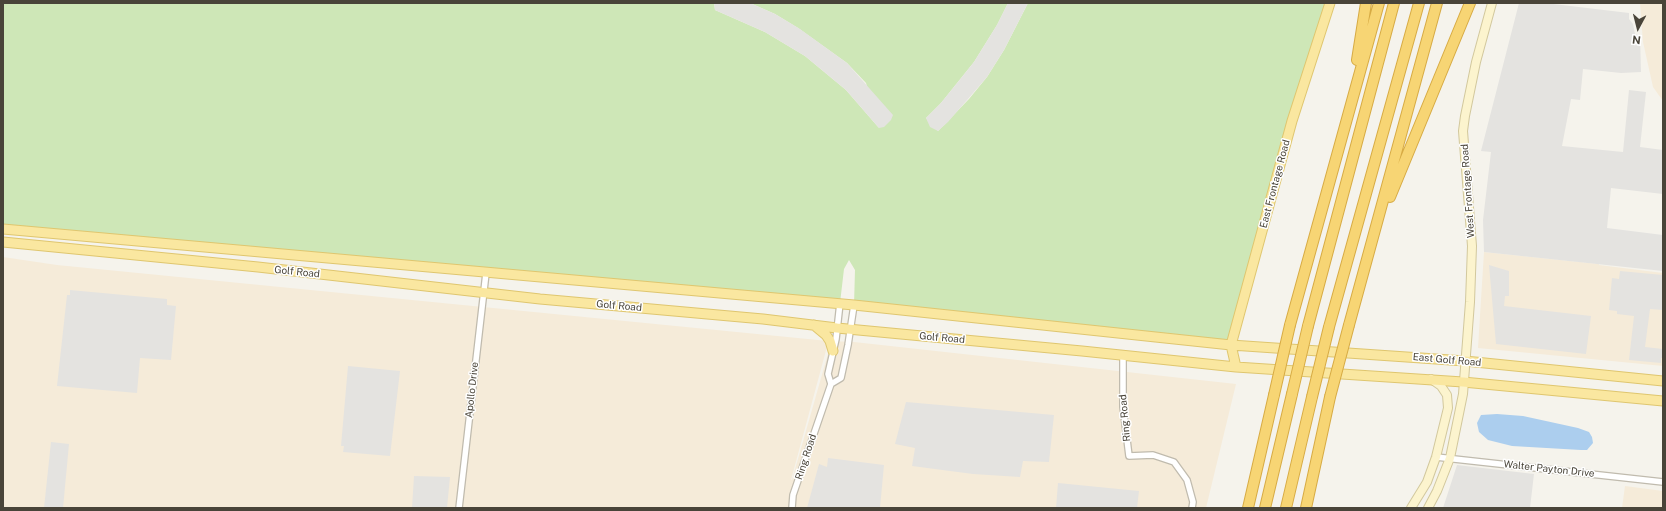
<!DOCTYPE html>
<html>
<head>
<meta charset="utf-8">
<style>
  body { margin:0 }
  #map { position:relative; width:1666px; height:511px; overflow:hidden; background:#f5f3ec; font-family:"Public Sans",sans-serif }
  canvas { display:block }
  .frame { position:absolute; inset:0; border:4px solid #494439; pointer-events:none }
  .north { position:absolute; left:1618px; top:8px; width:40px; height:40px; -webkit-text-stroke:3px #fff; paint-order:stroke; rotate:187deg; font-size:11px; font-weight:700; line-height:16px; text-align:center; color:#494439 }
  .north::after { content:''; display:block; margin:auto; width:14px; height:18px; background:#494439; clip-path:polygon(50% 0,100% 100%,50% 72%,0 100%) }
</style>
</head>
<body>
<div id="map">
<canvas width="1666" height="511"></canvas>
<div class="frame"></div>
<div class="north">N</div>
</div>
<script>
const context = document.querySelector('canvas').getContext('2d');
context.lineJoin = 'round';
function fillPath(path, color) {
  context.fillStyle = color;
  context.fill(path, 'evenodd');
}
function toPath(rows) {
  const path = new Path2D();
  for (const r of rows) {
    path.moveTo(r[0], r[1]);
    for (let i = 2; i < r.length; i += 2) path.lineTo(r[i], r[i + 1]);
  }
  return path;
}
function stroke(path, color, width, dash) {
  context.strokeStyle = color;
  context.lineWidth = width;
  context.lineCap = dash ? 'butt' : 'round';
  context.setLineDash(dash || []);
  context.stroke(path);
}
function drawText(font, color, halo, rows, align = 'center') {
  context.font = font + ' "Public Sans",sans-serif';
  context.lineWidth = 3;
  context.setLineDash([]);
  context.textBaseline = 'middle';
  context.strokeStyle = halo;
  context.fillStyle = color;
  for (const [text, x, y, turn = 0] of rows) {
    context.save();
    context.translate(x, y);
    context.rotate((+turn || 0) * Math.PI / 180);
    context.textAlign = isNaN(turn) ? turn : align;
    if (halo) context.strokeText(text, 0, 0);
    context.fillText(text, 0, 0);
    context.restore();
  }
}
fillPath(toPath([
  [1640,3,1663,3,1663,101,1653,87,1643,42],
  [1484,252,1599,264,1599,265,1663,273,1663,366,1478,348],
  [3,257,57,265,828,341,854,342,1236,384,1206,508,3,508],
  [828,343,829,350,792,480,791,480],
  [1625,486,1663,491,1663,508,1622,508]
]), '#f5ebd9');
fillPath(toPath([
  [3,3,714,3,715,10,765,32,805,56,846,90,879,128,866,83,847,63,798,28,775,14,750,3,1008,3,997,25,974,62,941,103,926,118,938,131,969,99,987,77,1004,50,1028,3,1329,3,1231,345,854,305,855,270,849,260,844,269,840,303,3,229]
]), '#cee7b7');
fillPath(toPath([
  [714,3,750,3,775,14,800,29,847,63,893,115,891,120,884,127,879,128,846,90,805,56,765,32,715,10],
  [1008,3,1028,3,1004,50,987,77,948,122,938,131,930,127,926,118,941,103,974,62,997,25],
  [1519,3,1545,3,1629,13,1629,19,1633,24,1635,34,1640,35,1641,72,1621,73,1583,69,1580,100,1571,99,1562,146,1623,152,1629,90,1646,92,1640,147,1663,150,1663,194,1611,188,1607,228,1663,235,1663,271,1484,252,1483,220,1491,152,1481,151],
  [1489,265,1509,271,1509,296,1505,296,1504,306,1591,316,1586,354,1496,344],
  [1620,271,1663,275,1663,310,1650,309,1645,347,1663,349,1663,358,1661,358,1661,363,1629,360,1634,316,1617,314,1617,311,1609,310,1612,278,1619,279],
  [70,290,167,299,167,305,176,306,171,360,140,358,137,393,57,386,67,295,70,295],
  [348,366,400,371,390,456,343,452,344,446,341,446],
  [906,402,1054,415,1049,462,1023,461,1020,477,973,474,912,466,915,448,895,444],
  [51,442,69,444,63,508,44,508],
  [828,458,884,465,880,508,807,508,819,464,827,467],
  [1457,465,1534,474,1530,508,1443,508],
  [414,476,450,477,447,508,412,508],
  [1058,483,1139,491,1137,508,1056,508]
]), '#e4e3e0');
fillPath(toPath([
  [1497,414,1523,416,1578,428,1589,432,1592,437,1593,443,1587,450,1581,450,1512,446,1488,440,1479,432,1477,423,1481,415]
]), '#acceee');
const street = toPath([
  [1123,355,1123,407,1129,456,1153,455,1174,462,1187,480,1193,502,1192,508],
  [831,384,841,378,848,345,854,305],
  [1436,457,1663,482],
  [459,508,486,273],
  [792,508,793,495,831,384,828,374,836,339,840,303]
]);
const secondary = toPath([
  [1411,508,1427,482,1436,457,1448,408,1447,395,1441,386,1431,379],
  [1428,508,1437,491,1450,458,1463,394,1470,302,1472,246,1463,131,1465,116,1476,62,1492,3]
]);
const primary = toPath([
  [3,229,854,305,1231,345,1465,361,1663,381],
  [3,242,258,267,540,299,763,319,837,328,1082,351,1236,367,1463,382,1663,401],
  [814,325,826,335,830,341,833,351],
  [1236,367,1231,345,1292,121,1330,3]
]);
const highway = toPath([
  [1357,60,1366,3],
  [1390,197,1470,3],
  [1290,325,1379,3],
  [1349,325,1437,3],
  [1308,326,1394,3],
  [1329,327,1419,3],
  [1248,508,1274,395],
  [1265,508,1292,394],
  [1286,508,1312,397],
  [1306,508,1330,397]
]);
stroke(street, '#c0bbae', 8);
stroke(secondary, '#d2c89d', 10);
stroke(primary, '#dfc66f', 11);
stroke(highway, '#d7ab44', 12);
stroke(street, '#fff', 5.5);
stroke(secondary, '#fcf4ce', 8);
stroke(primary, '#fae7a0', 9);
stroke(highway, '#f7d574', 10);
const highwayBridge = toPath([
  [1292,394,1308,326],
  [1274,395,1290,325],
  [1312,397,1329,327],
  [1330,397,1349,325]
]);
stroke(highwayBridge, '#d7ab44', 12, []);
stroke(highwayBridge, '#f7d574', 10);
drawText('10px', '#494439', '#fff', [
  ["East Frontage Road",1275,184,-75],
  ["West Frontage Road",1468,191,-94],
  ["Golf Road",297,272,6],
  ["Golf Road",619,306,5],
  ["Golf Road",942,338,5],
  ["East Golf Road",1447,360,5],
  ["Apollo Drive",472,390,-84],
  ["Ring Road",1125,418,-95],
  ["Ring Road",806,457,-72],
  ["Walter Payton Drive",1549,469,6]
]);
</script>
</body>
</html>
